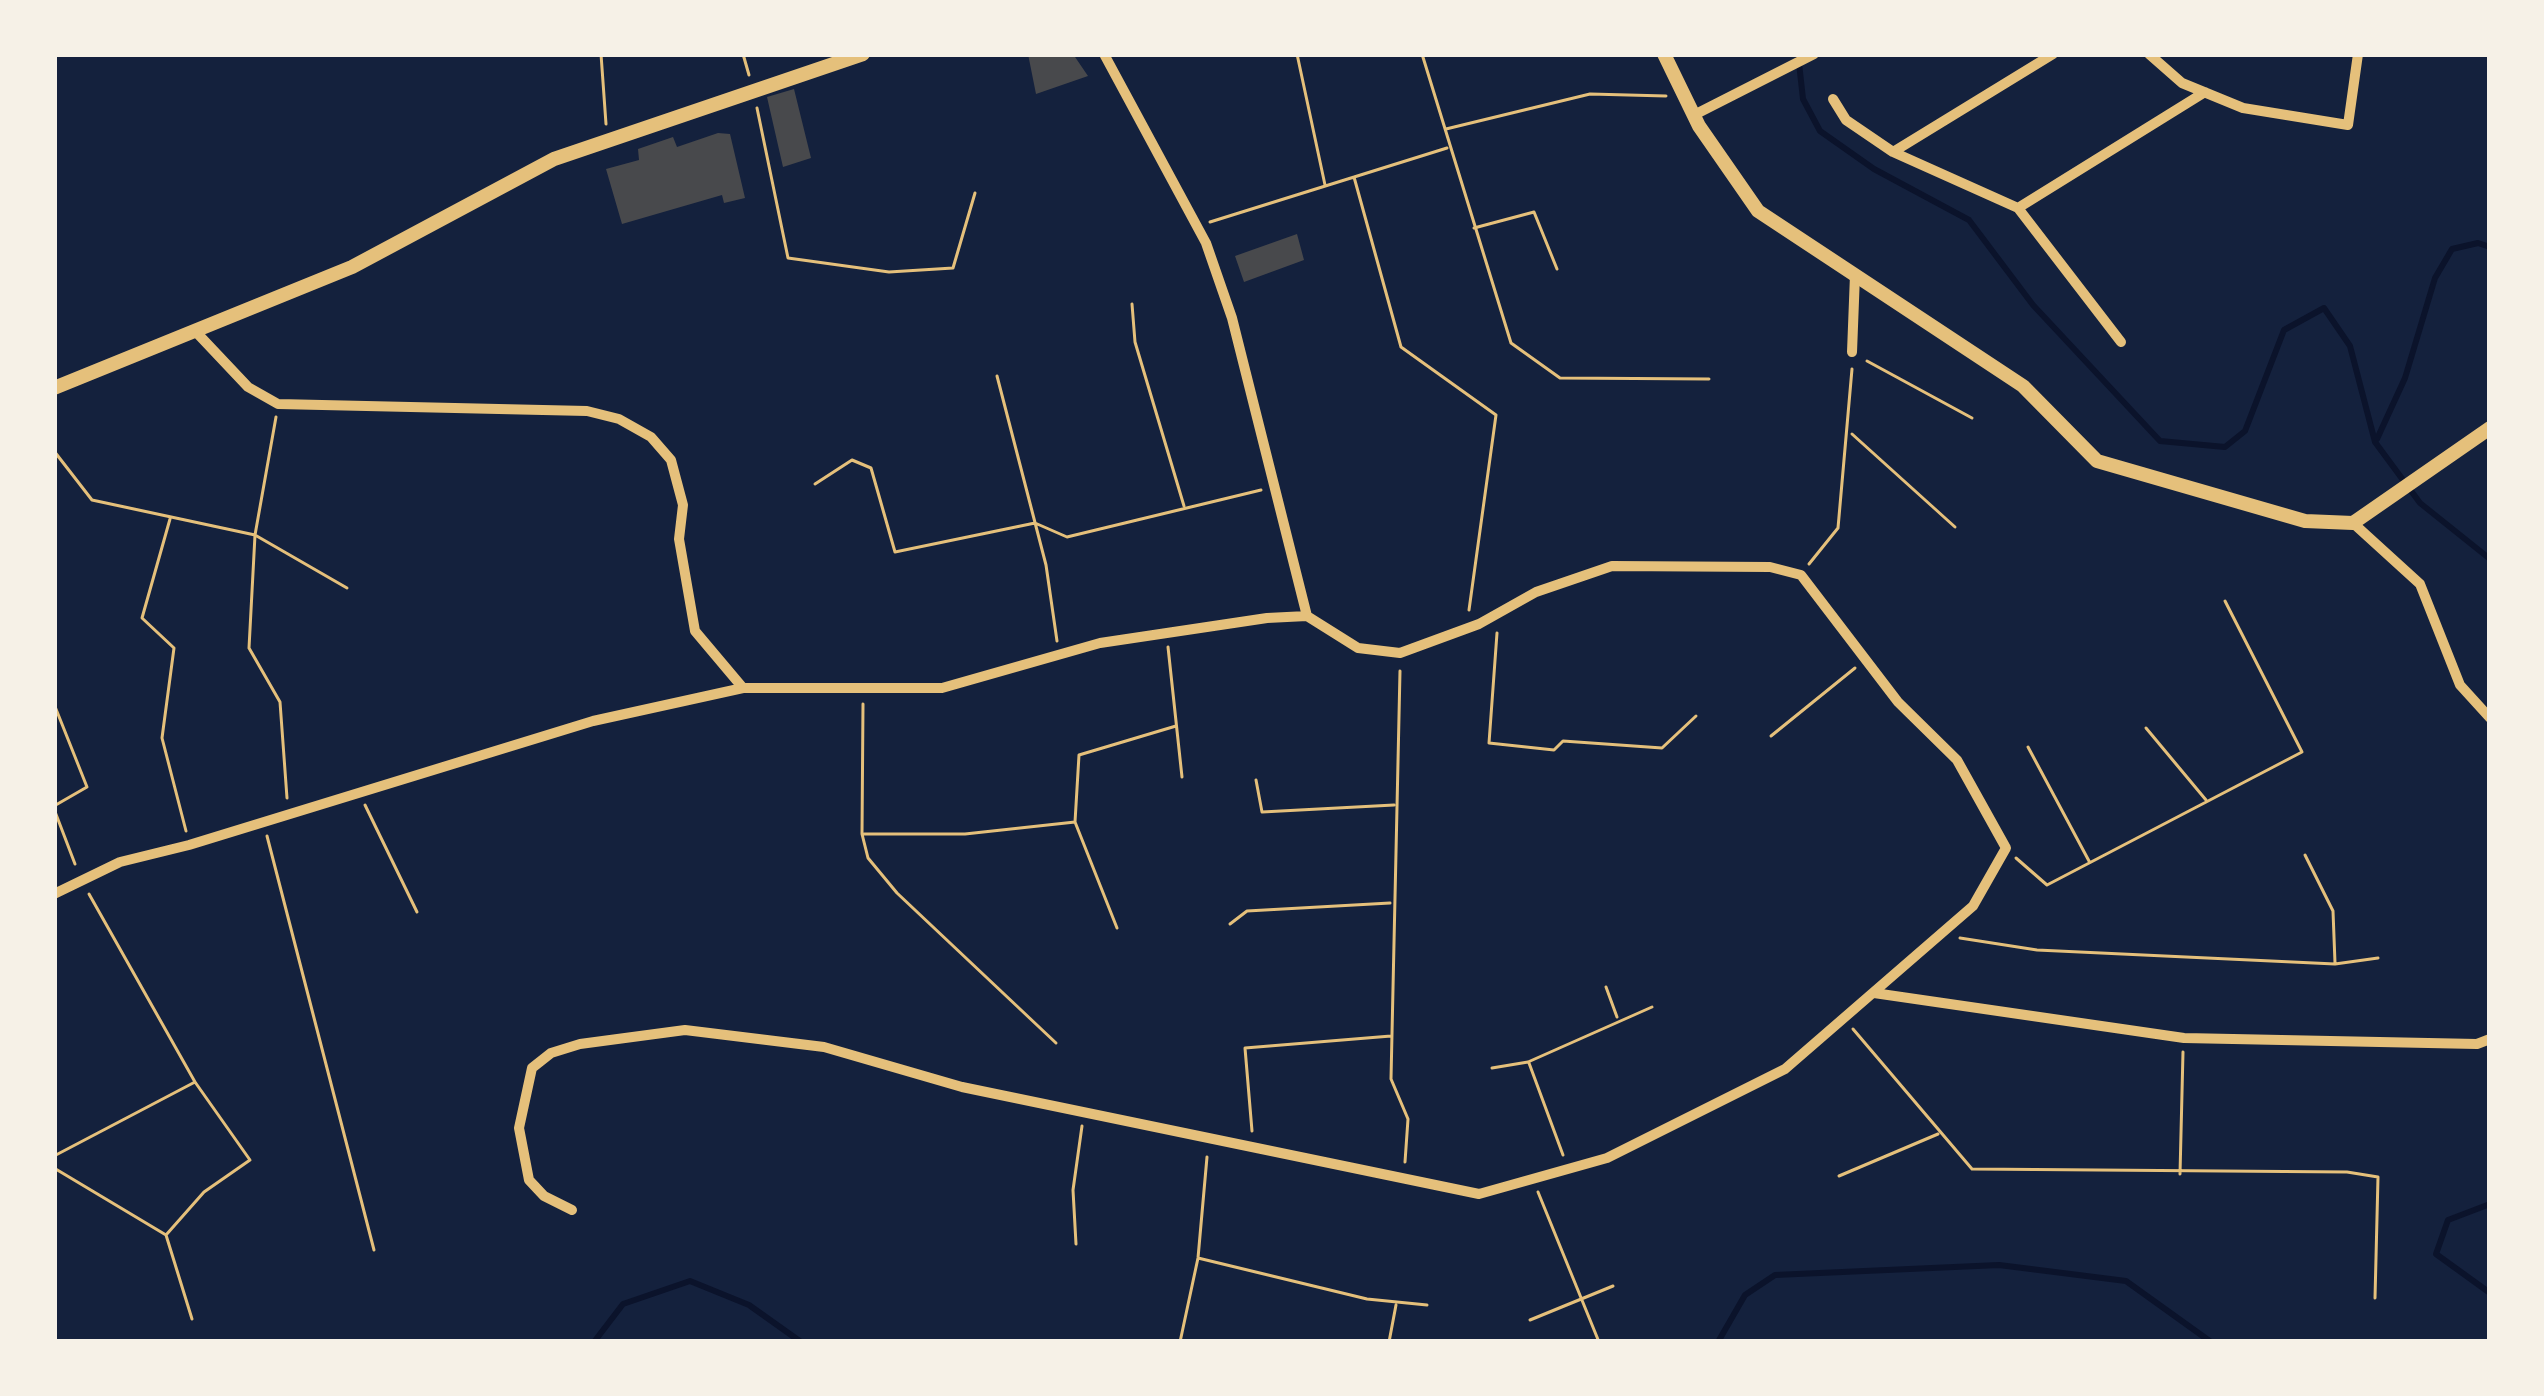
<!DOCTYPE html>
<html>
<head>
<meta charset="utf-8">
<style>
  body { margin:0 }
  #map { position:relative; width:2544px; height:1396px; overflow:hidden; background:#14213d; font-family:"Open Sans",sans-serif }
  canvas { display:block }
  .frame { position:absolute; inset:0; border:57px solid #f6f1e7; pointer-events:none }
</style>
</head>
<body>
<div id="map">
<canvas width="2544" height="1396"></canvas>
<div class="frame"></div>
</div>
<script>
const context = document.querySelector('canvas').getContext('2d');
context.lineJoin = 'round';
function toPath(rows) {
  const path = new Path2D();
  for (const r of rows) {
    path.moveTo(r[0], r[1]);
    for (let i = 2; i < r.length; i += 2) path.lineTo(r[i], r[i + 1]);
  }
  return path;
}
function stroke(path, color, width, dash) {
  context.strokeStyle = color;
  context.lineWidth = width;
  context.lineCap = dash ? 'butt' : 'round';
  context.setLineDash(dash || []);
  context.stroke(path);
}
function fillPath(path, color) {
  context.fillStyle = color;
  context.fill(path, 'evenodd');
}
stroke(toPath([
  [1798,54,1803,99,1820,131,1874,169,1969,220,2033,305,2160,441,2225,447,2245,431,2284,330,2324,308,2350,346,2375,442,2420,503,2490,559],
  [2377,439,2405,378,2435,278,2452,249,2478,243,2490,247],
  [2490,1204,2448,1220,2436,1254,2490,1293],
  [594,1342,623,1304,690,1281,749,1305,801,1342],
  [1718,1342,1745,1295,1775,1275,1999,1265,2126,1281,2211,1342]
]), '#0b132b', 6);
fillPath(toPath([
  [1028,54,1073,54,1088,76,1036,94],
  [794,89,811,158,783,167,767,97],
  [718,133,730,134,745,198,724,203,722,195,622,224,606,169,639,160,638,149,673,137,677,147],
  [1297,234,1304,260,1244,282,1235,256]
]), '#48494c');
stroke(toPath([
  [601,54,606,124],
  [743,54,749,75],
  [1297,54,1325,185],
  [1422,54,1511,343,1560,378,1709,379],
  [757,108,788,258,889,272,953,268,975,193],
  [1446,129,1590,94,1666,96],
  [1354,177,1401,347,1496,415,1469,610],
  [1210,222,1447,148],
  [1474,228,1534,212,1557,269],
  [1132,304,1135,342,1184,506],
  [1867,361,1972,418],
  [997,376,1046,565,1057,641],
  [276,417,255,535,249,648,280,702,287,798],
  [1852,434,1955,527],
  [54,451,92,500,255,535,347,588],
  [815,484,852,460,871,468,895,552,1035,523,1067,537,1261,490],
  [170,519,142,618,174,648,162,738,186,831],
  [1809,564,1838,528,1852,369],
  [1497,633,1489,743,1554,750,1563,741,1662,748,1696,716],
  [1168,647,1182,777],
  [1400,671,1391,1079,1408,1119,1405,1162],
  [54,704,87,787,54,806],
  [863,704,862,834,868,858,897,893,1056,1043],
  [2146,728,2206,800],
  [1771,736,1855,668],
  [2028,747,2089,861],
  [1256,780,1262,812,1394,805],
  [365,805,417,912],
  [54,809,75,864],
  [864,834,965,834,1075,822],
  [267,836,374,1250],
  [2305,855,2333,911,2335,963],
  [2016,858,2047,885,2302,752,2225,601],
  [89,894,195,1082,250,1160,204,1192,166,1235,192,1319],
  [1230,924,1247,911,1390,903],
  [1117,928,1075,822,1079,755,1176,726],
  [1960,938,2037,950,2335,964,2378,958],
  [1606,987,1617,1017],
  [1853,1029,1972,1169,2347,1172,2378,1177,2375,1298],
  [1529,1063,1563,1155],
  [1492,1068,1528,1062,1652,1007],
  [1252,1131,1245,1048,1391,1036],
  [54,1156,195,1082],
  [54,1168,166,1235],
  [2180,1174,2183,1052],
  [1839,1176,1938,1134],
  [1538,1192,1599,1342],
  [1076,1244,1073,1190,1082,1126],
  [1198,1258,1367,1299,1427,1305],
  [1530,1320,1613,1286],
  [1180,1342,1198,1258,1207,1157],
  [1389,1342,1396,1305]
]), '#e5c07b', 3);
stroke(toPath([
  [1104,54,1206,243,1232,318,1307,616],
  [2149,54,2182,83,2243,108,2348,125,2358,54],
  [1833,99,1846,120,1893,152,2018,208,2121,342],
  [1694,115,1814,54],
  [1893,152,2053,54],
  [2018,208,2205,92],
  [197,333,248,387,278,404,587,411,619,419,651,437,671,460,683,505,679,539,695,631,743,688],
  [1852,352,1855,275],
  [2353,523,2420,584,2460,685,2490,718],
  [54,894,120,862,189,845,593,721,743,688,942,688,1100,643,1267,618,1307,616,1358,648,1400,653,1479,624,1536,592,1612,566,1770,567,1801,575,1898,702,1957,760,2006,848,1973,906,1785,1069,1607,1158,1479,1194,962,1087,824,1047,685,1030,580,1044,551,1053,532,1068,519,1128,529,1180,544,1196,572,1210],
  [1874,993,2184,1038,2477,1044,2490,1039]
]), '#e5c07b', 10);
stroke(toPath([
  [1664,54,1699,126,1758,211,2023,386,2097,461,2305,521,2353,523,2490,428],
  [54,388,352,267,554,159,863,54]
]), '#e5c07b', 14);
</script>
</body>
</html>
